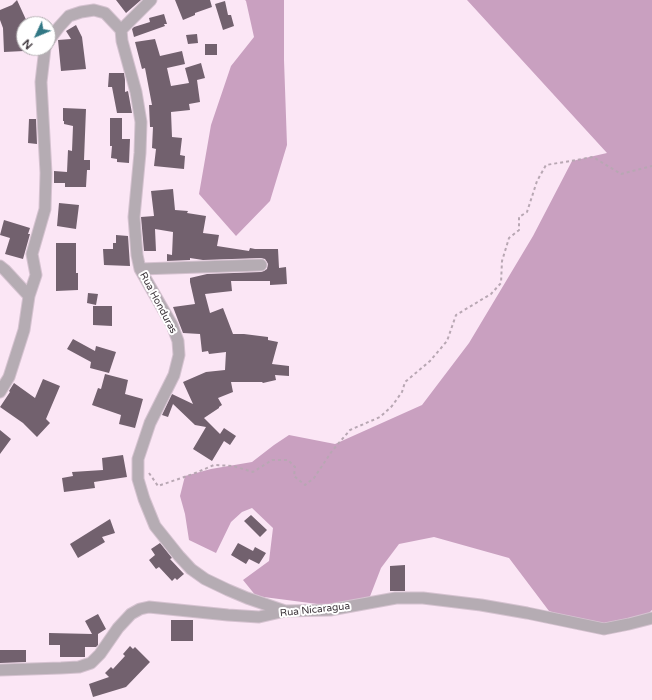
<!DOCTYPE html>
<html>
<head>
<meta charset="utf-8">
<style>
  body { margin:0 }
  #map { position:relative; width:652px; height:700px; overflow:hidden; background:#fbe6f5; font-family:"Varela Round",sans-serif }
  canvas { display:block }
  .north { position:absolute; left:16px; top:16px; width:40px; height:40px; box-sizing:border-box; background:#fff; border:1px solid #b1aeb0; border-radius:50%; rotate:226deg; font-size:11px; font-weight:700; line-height:16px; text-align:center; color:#3c343a }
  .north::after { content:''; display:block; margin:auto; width:14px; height:18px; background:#327885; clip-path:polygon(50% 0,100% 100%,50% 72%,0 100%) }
</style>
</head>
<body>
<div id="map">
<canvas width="652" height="700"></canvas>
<div class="north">N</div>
</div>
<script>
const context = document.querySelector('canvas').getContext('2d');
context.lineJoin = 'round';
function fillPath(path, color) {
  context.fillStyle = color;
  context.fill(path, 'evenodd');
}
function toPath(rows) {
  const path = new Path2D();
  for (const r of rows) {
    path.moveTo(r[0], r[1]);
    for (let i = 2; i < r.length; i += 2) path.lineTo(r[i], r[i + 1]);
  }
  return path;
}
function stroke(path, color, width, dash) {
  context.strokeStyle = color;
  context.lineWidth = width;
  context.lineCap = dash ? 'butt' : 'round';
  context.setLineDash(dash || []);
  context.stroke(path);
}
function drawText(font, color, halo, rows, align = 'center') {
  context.font = font + ' "Varela Round",sans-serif';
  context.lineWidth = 4;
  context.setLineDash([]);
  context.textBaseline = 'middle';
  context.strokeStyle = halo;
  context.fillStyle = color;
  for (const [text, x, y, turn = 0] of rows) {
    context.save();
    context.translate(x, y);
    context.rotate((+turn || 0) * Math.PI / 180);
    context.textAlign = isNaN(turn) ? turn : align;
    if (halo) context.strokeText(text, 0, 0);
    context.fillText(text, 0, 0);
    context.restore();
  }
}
fillPath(toPath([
  [245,0,284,0,284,60,287,145,270,201,236,236,199,194,211,125,231,66,254,37,246,1],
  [467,0,652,0,652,610,643,619,594,628,549,611,509,558,434,537,399,544,381,568,369,599,333,606,256,596,243,580,269,561,273,528,252,508,242,512,231,522,216,553,189,540,185,514,180,496,185,476,211,469,252,462,274,445,289,435,335,444,422,405,469,343,533,236,572,161,607,153]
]), '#c9a0c0');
fillPath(toPath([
  [17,0,28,24,24,24,24,51,4,52,3,28,0,20,0,10,12,5],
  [116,0,141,0,126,13],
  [175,0,210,0,212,7,195,13,195,15,183,20],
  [225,1,228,15,231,15,234,26,223,30,215,4],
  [164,14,167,24,164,24,165,26,134,37,132,29,134,27,150,22,149,18],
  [76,25,82,37,86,69,61,71,58,40,71,39,66,31],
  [197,34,198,43,188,44,186,35],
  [155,39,160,56,182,51,185,64,167,68,171,86,189,83,185,68,201,63,205,78,197,80,200,102,189,104,190,110,171,112,172,137,182,138,180,155,185,156,184,169,154,166,156,149,152,148,153,127,150,127,149,105,152,105,145,68,142,69,135,42],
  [205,44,217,44,217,55,205,55],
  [109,73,124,73,125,80,125,92,128,91,132,113,117,113,112,87,108,87],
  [63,108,86,109,84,160,90,160,90,170,87,170,86,187,65,187,65,183,54,183,54,171,67,172,68,150,72,151,73,126,64,124,64,121,63,121],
  [110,118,122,118,122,139,130,139,129,163,117,162,117,159,111,158,112,146,110,146],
  [29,119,36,119,37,144,28,143],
  [173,189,175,210,188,211,187,213,206,216,203,233,219,235,217,246,249,251,250,248,255,249,278,249,279,268,286,267,287,284,270,285,270,281,231,281,232,291,205,294,210,313,223,308,233,334,244,334,268,337,268,340,278,342,272,364,289,366,289,376,275,375,276,380,263,383,262,382,231,382,233,392,218,398,222,405,219,407,219,408,204,418,220,434,224,428,236,436,230,445,224,441,212,461,193,449,206,427,195,425,173,404,168,417,162,415,172,394,193,404,183,382,206,372,225,370,226,352,209,354,208,351,202,352,200,334,183,333,173,307,195,304,190,282,190,278,207,274,261,272,264,271,267,269,268,264,267,262,265,259,261,258,203,260,190,258,190,260,167,261,167,254,172,255,173,232,155,229,156,251,144,251,141,217,154,216,151,191],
  [59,203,79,205,76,229,57,226],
  [4,220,30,228,28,234,30,234,23,259,5,254,10,238,0,235],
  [116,235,128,236,130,266,104,265,103,249,113,249,113,243,116,243],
  [56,243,76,243,76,273,78,273,78,290,56,291],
  [88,293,98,294,96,305,87,303],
  [93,306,112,306,112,326,93,325],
  [73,339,95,351,96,346,116,352,109,373,90,368,91,362,67,349],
  [105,374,128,380,125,394,143,399,135,428,119,424,121,415,92,405,98,388,101,389],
  [43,379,60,386,46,419,50,423,37,437,23,423,0,407,10,392,9,391,14,383,35,398],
  [0,430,11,439,0,454],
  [123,455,127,477,94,482,95,488,64,492,62,478,73,476,72,472,103,470,102,458],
  [251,515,267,530,260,537,244,521],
  [110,519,115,533,102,537,105,542,78,558,70,544],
  [160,543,172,558,170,559,184,574,177,580,175,578,172,581,159,567,156,569,149,560,155,555,151,549],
  [238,543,253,551,255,547,266,553,259,564,249,559,246,564,231,555],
  [405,565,405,591,390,591,390,566],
  [98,614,106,629,98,634,98,645,96,647,85,647,85,657,60,657,60,645,49,645,49,633,92,634,85,621],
  [171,620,193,620,193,641,171,641],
  [130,646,133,649,135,647,150,662,126,687,93,697,89,684,109,677,105,673,111,667,113,669,125,656,123,654],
  [0,650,26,650,26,662,0,663]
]), '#72616e');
const minor = toPath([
  [121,30,151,0],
  [48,42,59,27,69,16,81,12,94,10,105,13,121,30,122,41,136,92,141,122,140,153,134,217,137,255,140,269,172,325,178,341,179,355,174,375,150,423,138,459,138,479,144,499,155,526,179,556,191,569,205,579,228,590,247,598,285,611],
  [0,266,5,270,29,296],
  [140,269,261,265],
  [0,392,9,377,24,330,29,296,36,275,32,254,45,209,46,173,41,82,45,48],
  [0,670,61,668,79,667,91,663,100,654,118,628,131,614,140,609,149,607,228,615,259,617,285,611,330,610,396,598,423,598,481,605,527,613,604,629,629,624,652,618]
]);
stroke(minor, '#d5c2d0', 13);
stroke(toPath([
  [149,473,158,486,193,474,214,465,233,466,253,472,272,460,288,460,295,467,294,476,305,485,314,478,332,451,350,430,380,417,392,406,402,392,405,382,430,361,447,341,456,315,491,294,501,283,502,261,509,238,519,230,519,217,527,212,537,181,546,165,576,160,593,157,621,174,652,166]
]), '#b8a7b3', 2, [3, 3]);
stroke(minor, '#b5acb3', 11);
drawText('10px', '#3c343a', '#fff', [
  ["Rua Honduras",158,303,62],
  ["Rua Nicaragua",315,610,-6]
]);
</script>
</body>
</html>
